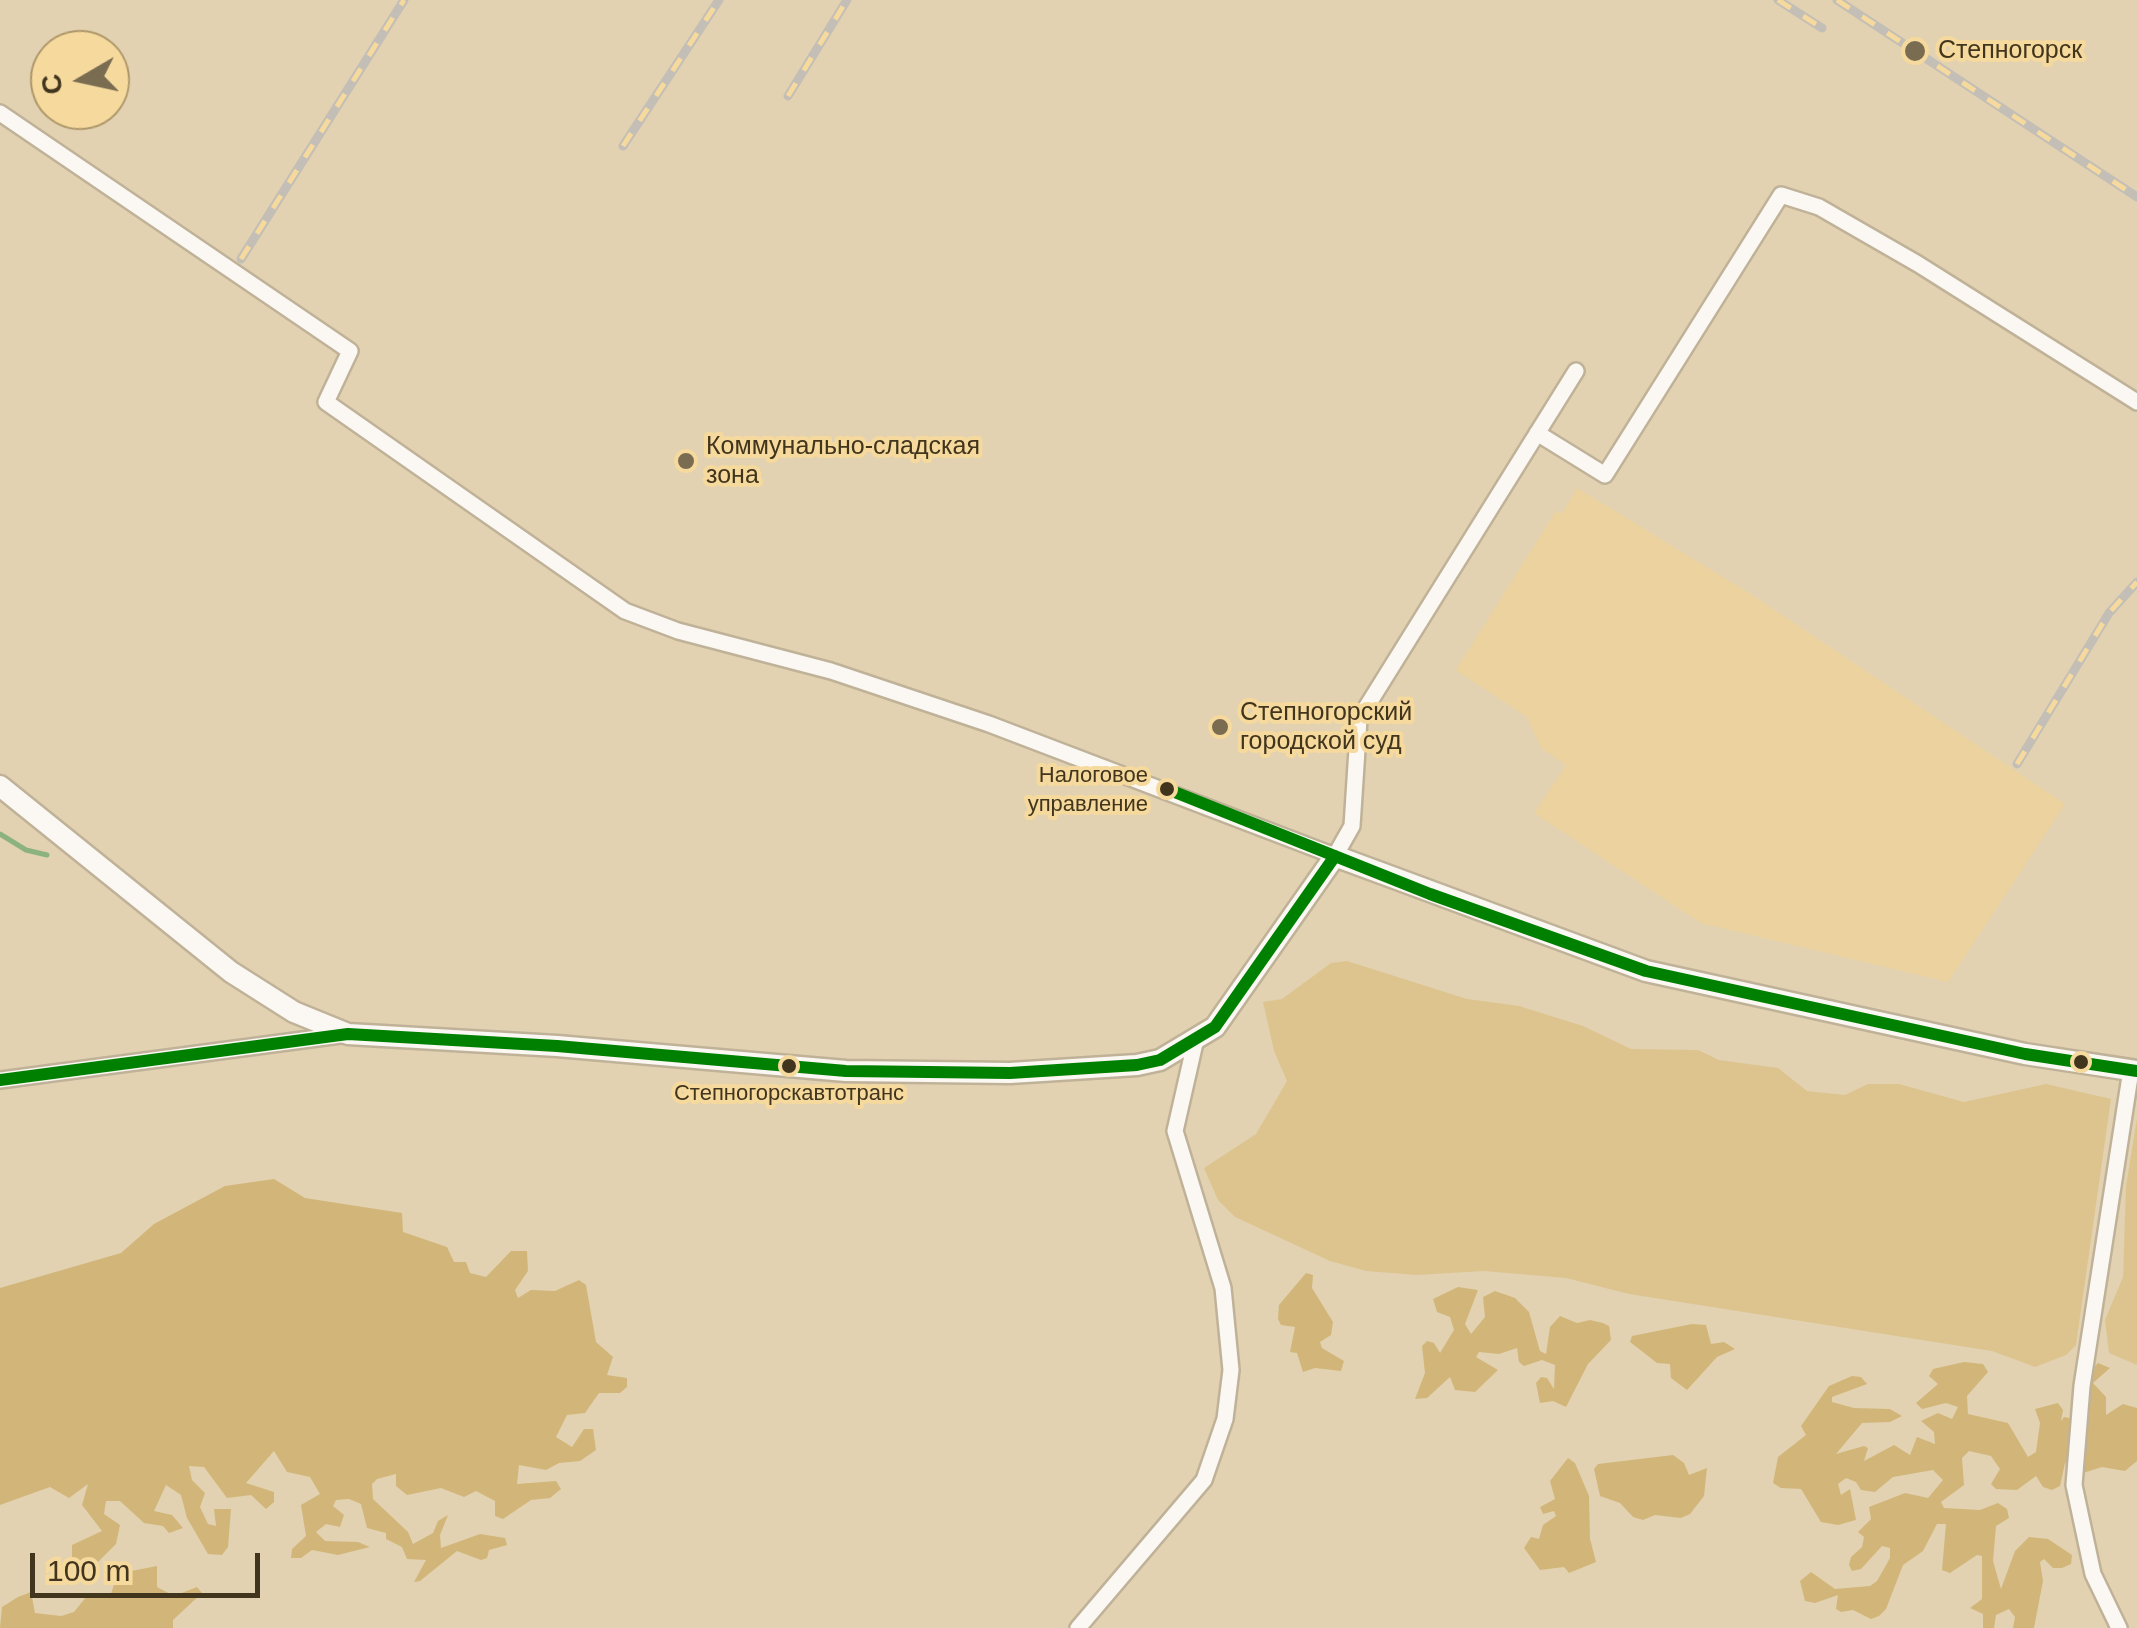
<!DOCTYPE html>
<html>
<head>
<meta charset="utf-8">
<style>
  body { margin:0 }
  #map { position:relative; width:2137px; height:1628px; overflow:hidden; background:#e2d2b1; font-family:Arial,sans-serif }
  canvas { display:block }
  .north { position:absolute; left:30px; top:30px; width:100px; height:100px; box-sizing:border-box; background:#f6d99d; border:2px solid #ae976a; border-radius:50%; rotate:261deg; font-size:28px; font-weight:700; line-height:40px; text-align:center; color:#41351d }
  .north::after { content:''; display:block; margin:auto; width:35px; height:45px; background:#796c51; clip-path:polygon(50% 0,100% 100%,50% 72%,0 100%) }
  .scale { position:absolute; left:30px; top:1553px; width:230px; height:45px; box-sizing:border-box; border:5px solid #41351d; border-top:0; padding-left:12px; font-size:30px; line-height:35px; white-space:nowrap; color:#41351d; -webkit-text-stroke:8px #f6d99d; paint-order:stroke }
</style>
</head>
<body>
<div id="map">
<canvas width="2137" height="1628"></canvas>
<div class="north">С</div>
<div class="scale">100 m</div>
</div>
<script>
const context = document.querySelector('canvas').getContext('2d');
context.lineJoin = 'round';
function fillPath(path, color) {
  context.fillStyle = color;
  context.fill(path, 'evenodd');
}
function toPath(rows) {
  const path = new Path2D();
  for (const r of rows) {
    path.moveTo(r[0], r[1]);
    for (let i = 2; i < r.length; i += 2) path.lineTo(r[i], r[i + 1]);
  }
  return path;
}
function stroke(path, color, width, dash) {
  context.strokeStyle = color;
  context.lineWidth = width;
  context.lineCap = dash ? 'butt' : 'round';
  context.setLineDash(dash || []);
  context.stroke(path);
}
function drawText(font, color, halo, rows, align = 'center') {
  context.font = font + ' Arial,sans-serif';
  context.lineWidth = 8;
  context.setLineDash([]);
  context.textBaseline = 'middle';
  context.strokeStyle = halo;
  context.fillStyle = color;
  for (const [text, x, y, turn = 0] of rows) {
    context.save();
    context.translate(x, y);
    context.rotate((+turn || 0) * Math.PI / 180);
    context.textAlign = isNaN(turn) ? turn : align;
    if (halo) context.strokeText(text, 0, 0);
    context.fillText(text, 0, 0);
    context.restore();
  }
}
fillPath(toPath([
  [1577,488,1749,593,2065,804,1948,982,1701,923,1534,813,1566,765,1541,748,1527,717,1456,670,1556,511,1562,514]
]), '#ebd29e');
fillPath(toPath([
  [1347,961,1467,999,1519,1006,1583,1026,1631,1049,1698,1050,1719,1060,1778,1068,1807,1091,1845,1095,1868,1084,1899,1084,1964,1102,2046,1084,2111,1099,2076,1345,2066,1355,2035,1367,1992,1351,1629,1294,1566,1278,1484,1271,1417,1275,1366,1271,1330,1261,1235,1217,1218,1200,1204,1168,1256,1134,1287,1081,1274,1051,1263,1002,1282,999,1331,963],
  [2137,1118,2137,1365,2109,1353,2105,1320,2123,1277,2126,1186]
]), '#ddc48f');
fillPath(toPath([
  [274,1179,305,1198,402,1213,403,1232,447,1247,454,1262,466,1262,470,1273,486,1277,511,1251,527,1251,528,1271,515,1290,518,1298,531,1290,555,1291,579,1280,586,1285,596,1342,613,1357,607,1375,627,1378,627,1387,620,1393,599,1393,585,1413,567,1415,556,1437,572,1447,584,1429,593,1429,596,1450,580,1461,559,1463,546,1470,519,1465,517,1484,556,1481,561,1489,550,1498,531,1500,503,1519,495,1516,495,1501,476,1491,464,1497,441,1488,407,1495,396,1486,396,1474,377,1479,372,1484,373,1499,408,1532,413,1544,433,1533,438,1521,448,1515,440,1535,441,1548,480,1534,505,1538,507,1545,489,1550,487,1558,481,1560,457,1551,420,1581,414,1582,426,1560,407,1559,402,1547,386,1539,386,1533,367,1528,361,1504,349,1499,336,1500,333,1506,344,1515,340,1527,326,1524,316,1532,325,1541,358,1542,370,1547,338,1555,312,1550,301,1558,291,1558,292,1549,306,1536,301,1505,320,1494,310,1477,287,1472,274,1451,246,1483,274,1492,274,1502,266,1509,251,1495,227,1498,204,1467,189,1466,192,1480,205,1493,200,1507,208,1524,216,1526,214,1509,231,1509,228,1547,222,1555,208,1554,187,1518,181,1495,166,1485,154,1511,172,1515,183,1528,169,1533,163,1526,144,1523,120,1501,106,1501,104,1514,120,1525,116,1544,95,1565,78,1570,72,1563,72,1545,102,1531,82,1505,88,1484,69,1498,50,1487,0,1505,0,1288,121,1253,154,1224,225,1186],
  [1306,1273,1313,1275,1312,1288,1333,1322,1331,1335,1320,1342,1322,1348,1344,1361,1341,1371,1315,1368,1303,1372,1297,1353,1290,1352,1295,1327,1281,1325,1278,1319,1279,1305],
  [1458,1287,1478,1290,1465,1324,1471,1334,1485,1317,1483,1297,1495,1291,1515,1298,1529,1312,1540,1351,1546,1354,1550,1327,1560,1316,1577,1323,1590,1320,1603,1323,1609,1326,1611,1340,1588,1364,1566,1407,1553,1401,1540,1403,1536,1383,1541,1377,1547,1378,1554,1389,1555,1365,1542,1360,1524,1366,1519,1362,1517,1348,1499,1354,1479,1352,1476,1357,1498,1370,1475,1392,1455,1390,1450,1377,1427,1398,1415,1399,1425,1373,1422,1346,1427,1341,1434,1343,1440,1353,1454,1330,1450,1317,1437,1312,1433,1299],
  [1692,1324,1706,1325,1711,1344,1724,1342,1735,1349,1717,1357,1687,1390,1671,1378,1670,1364,1657,1363,1630,1342,1632,1336],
  [1964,1362,1983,1364,1988,1372,1967,1396,1968,1414,2008,1423,2028,1457,2036,1452,2040,1423,2035,1409,2058,1403,2063,1410,2061,1421,2064,1417,2083,1421,2090,1416,2085,1403,2088,1373,2098,1363,2110,1368,2093,1383,2106,1397,2106,1415,2123,1404,2137,1408,2137,1461,2125,1471,2102,1467,2080,1474,2065,1463,2060,1486,2052,1490,2043,1487,2036,1476,2017,1490,1996,1489,1991,1484,2000,1469,1991,1456,1969,1451,1962,1458,1964,1485,1941,1502,1944,1508,1980,1510,1998,1503,2007,1509,2009,1518,1996,1526,1993,1561,2001,1589,2015,1551,2029,1537,2048,1539,2072,1555,2071,1564,2062,1568,2053,1568,2044,1559,2040,1562,2043,1581,2034,1628,2013,1628,2015,1617,2009,1609,1996,1615,1994,1628,1983,1628,1983,1614,1970,1608,1982,1599,1982,1556,1977,1555,1950,1573,1942,1570,1946,1524,1937,1524,1923,1551,1903,1565,1886,1609,1879,1616,1871,1619,1853,1610,1841,1612,1836,1609,1838,1595,1815,1603,1805,1601,1800,1581,1811,1572,1835,1589,1870,1586,1877,1581,1890,1558,1890,1548,1882,1546,1861,1569,1852,1571,1849,1565,1851,1557,1862,1547,1864,1537,1858,1532,1871,1519,1869,1507,1905,1493,1928,1498,1943,1480,1933,1470,1893,1477,1875,1492,1861,1490,1856,1482,1846,1478,1838,1484,1841,1495,1850,1489,1856,1520,1838,1525,1821,1522,1801,1489,1781,1488,1773,1483,1778,1457,1806,1435,1801,1426,1829,1386,1852,1376,1861,1377,1867,1384,1832,1397,1832,1402,1854,1408,1890,1409,1902,1416,1890,1422,1862,1423,1836,1454,1864,1446,1868,1448,1864,1461,1894,1445,1910,1455,1917,1437,1935,1444,1934,1432,1921,1421,1938,1413,1952,1419,1958,1407,1946,1403,1922,1409,1916,1403,1938,1384,1929,1376,1933,1369],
  [1673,1455,1684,1463,1689,1475,1707,1468,1704,1496,1690,1514,1681,1518,1655,1515,1643,1520,1633,1517,1620,1503,1600,1496,1594,1469,1598,1464],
  [1568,1458,1575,1463,1589,1496,1590,1539,1596,1562,1569,1573,1564,1567,1540,1570,1524,1548,1531,1537,1539,1539,1543,1525,1556,1516,1554,1511,1543,1514,1540,1507,1555,1499,1550,1481],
  [157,1566,157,1587,174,1596,197,1587,202,1593,173,1620,173,1628,0,1628,2,1607,18,1597,31,1592,35,1613,61,1616,74,1612,86,1597,111,1594,115,1581,126,1572]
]), '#d2b679');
stroke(toPath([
  [0,834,26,850,47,855]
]), '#8cb37f', 5);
const minor = toPath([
  [0,113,350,351,326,402,625,611,678,631,831,671,989,724,1335,856,1352,826,1359,719,1576,371],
  [1537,433,1605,475,1781,195,1819,207,1918,264,2137,402],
  [0,1080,348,1034],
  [1078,1628,1204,1480,1225,1419,1231,1370,1223,1288,1175,1131,1195,1043],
  [2119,1628,2093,1574,2074,1485,2082,1386,2131,1070]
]);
const tertiary = toPath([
  [0,786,231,972,294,1012,348,1034,557,1046,846,1071,1010,1073,1137,1065,1160,1060,1215,1027,1335,856,1646,971,2025,1054,2137,1071]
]);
stroke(minor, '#bfb298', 20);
stroke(tertiary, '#bfb298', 25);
stroke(minor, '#fbf8f3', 15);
stroke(tertiary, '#fbf8f3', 20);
const rail = toPath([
  [1778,0,1822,28],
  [1837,0,2137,197],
  [788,96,847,0],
  [623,146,719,0],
  [241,259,404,0],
  [2017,764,2109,613,2137,582]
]);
stroke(rail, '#c3beb6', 9);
stroke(rail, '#f6d99d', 5, [15]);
stroke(toPath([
  [1167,789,1430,894,1646,971,2025,1054,2137,1071],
  [0,1080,348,1034,557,1046,846,1071,1010,1073,1137,1065,1160,1060,1215,1027,1335,856]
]), '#008000', 12);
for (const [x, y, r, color] of [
  [1915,51,12,"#796c51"],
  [686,461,10,"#796c51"],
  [1220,727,10,"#796c51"],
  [1167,789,9,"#41351d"],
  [2081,1062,9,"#41351d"],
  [789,1066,9,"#41351d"]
]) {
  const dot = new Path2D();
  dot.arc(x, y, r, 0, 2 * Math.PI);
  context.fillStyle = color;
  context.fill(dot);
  stroke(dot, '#f6d99d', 4);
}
drawText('22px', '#41351d', '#f6d99d', [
  ["Налоговое",1148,776],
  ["управление",1148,805],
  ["Степногорскавтотранс",789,1094,"center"]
], 'right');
drawText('25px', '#41351d', '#f6d99d', [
  ["Степногорск",1938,51],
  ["Коммунально-сладская",706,447],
  ["зона",706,476],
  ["Степногорский",1240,713],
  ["городской суд",1240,742]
], 'left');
</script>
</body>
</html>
